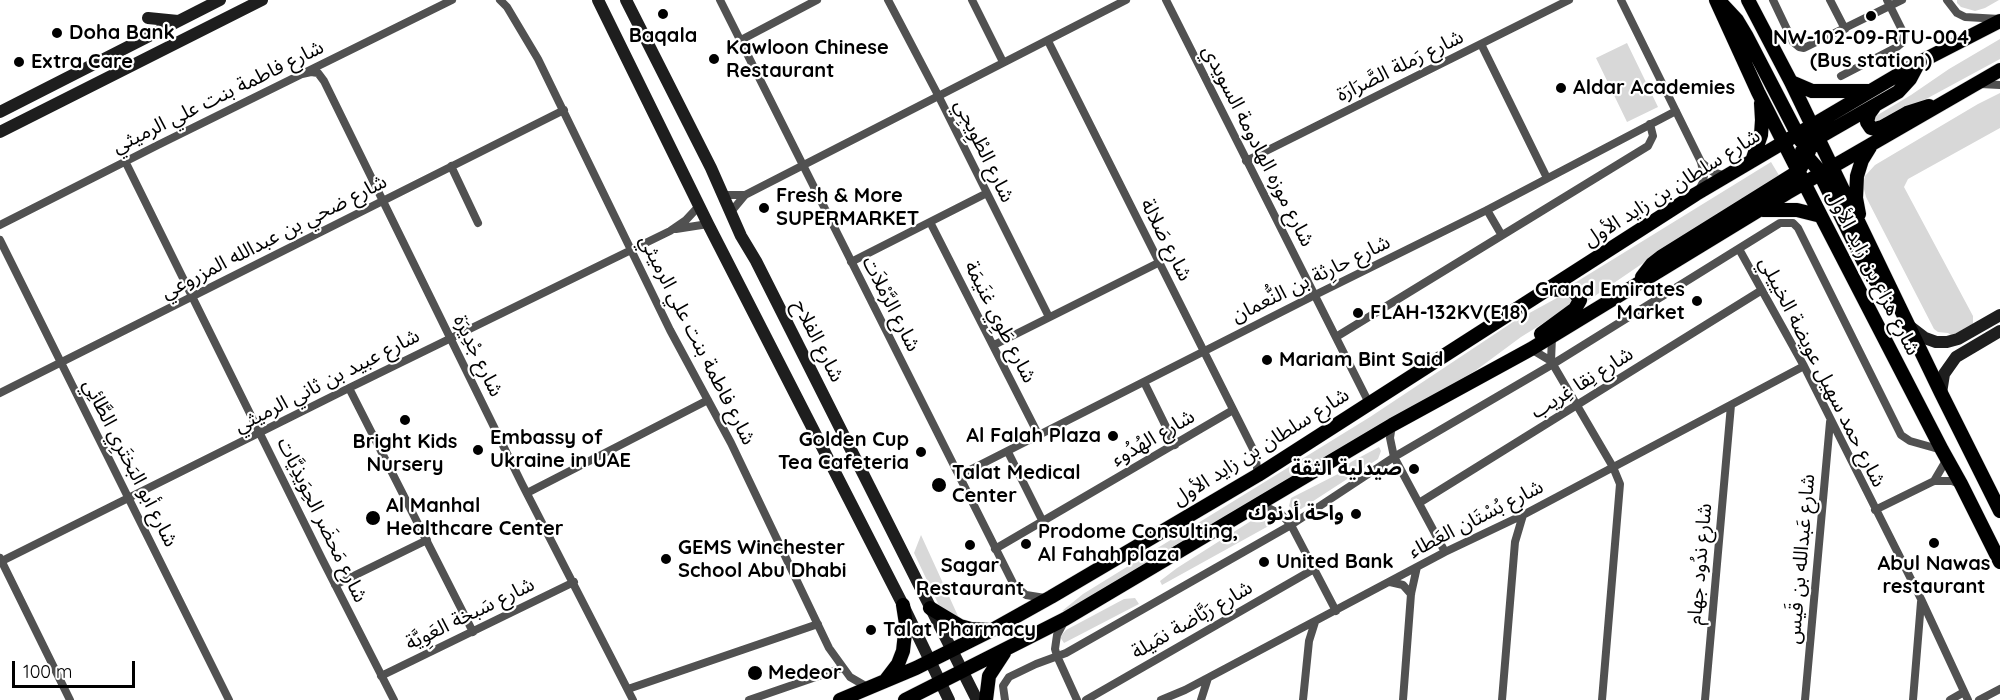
<!DOCTYPE html>
<html>
<head>
<meta charset="utf-8">
<style>
  body { margin:0 }
  #map { position:relative; width:2000px; height:700px; overflow:hidden; background:#fff; font-family:Quicksand,sans-serif }
  canvas { display:block }
  .scale { position:absolute; left:12px; top:661px; width:123px; height:27px; box-sizing:border-box; border:3px solid #000; border-top:0; padding-left:8px; font-size:18px; line-height:21px; white-space:nowrap; color:#000; -webkit-text-stroke:4px #fff; paint-order:stroke }
</style>
</head>
<body>
<div id="map">
<canvas width="2000" height="700"></canvas>
<div class="scale">100 m</div>
</div>
<script>
const context = document.querySelector('canvas').getContext('2d');
context.lineJoin = 'round';
function fillPath(path, color) {
  context.fillStyle = color;
  context.fill(path, 'evenodd');
}
function toPath(rows) {
  const path = new Path2D();
  for (const r of rows) {
    path.moveTo(r[0], r[1]);
    for (let i = 2; i < r.length; i += 2) path.lineTo(r[i], r[i + 1]);
  }
  return path;
}
function stroke(path, color, width, dash) {
  context.strokeStyle = color;
  context.lineWidth = width;
  context.lineCap = dash ? 'butt' : 'round';
  context.setLineDash(dash || []);
  context.stroke(path);
}
function drawText(font, color, halo, rows, align = 'center') {
  context.font = font + ' Quicksand,"Noto Sans Arabic",sans-serif';
  context.lineWidth = 4.5;
  context.setLineDash([]);
  context.textBaseline = 'middle';
  context.strokeStyle = halo;
  context.fillStyle = color;
  for (const [text, x, y, turn = 0] of rows) {
    context.save();
    context.translate(x, y);
    context.rotate((+turn || 0) * Math.PI / 180);
    context.textAlign = isNaN(turn) ? turn : align;
    if (halo) context.strokeText(text, 0, 0);
    context.fillText(text, 0, 0);
    context.restore();
  }
}
fillPath(toPath([
  [1957,0,1999,0,1985,8,1975,11,1961,7,1957,3],
  [2000,39,2000,59,1878,125,1871,119,1911,95,1949,69],
  [1627,43,1658,107,1627,122,1596,58],
  [2000,93,2000,128,1908,179,1904,187,1973,316,1973,324,1952,336,1948,333,1938,332,1934,329,1866,197,1863,185,1865,176,1875,165,1978,104],
  [1771,162,1780,177,1655,255,1583,304,1573,284],
  [1566,293,1574,300,1571,306,1521,337,1475,371,1070,610,1062,611,1083,594,1370,417,1513,322],
  [1379,447,1381,451,1378,459,1301,509,1292,509,1289,506,1291,498,1338,474,1351,462],
  [1266,517,1272,518,1274,523,1162,585,1160,581,1177,568,1251,521],
  [921,535,958,616,952,617,943,614,914,553],
  [1135,598,1139,604,1064,643,1060,637,1066,630,1124,599]
]), '#d8d8d8');
const primary = toPath([
  [1716,0,1758,92,1821,216,1942,450,1961,484,2000,562],
  [1748,0,1791,82,1941,393,2000,511],
  [1723,5,1737,20,1746,35,1801,141],
  [1791,82,1812,91,1869,91],
  [1874,107,1869,114,1867,122,1871,128,1875,129,1882,127,1907,113,1929,106],
  [1813,146,1818,138,1830,131,1898,92,1910,79,1918,64],
  [1802,151,1817,168,1869,273,1877,282,1891,294],
  [1752,161,1761,135,1762,120,1761,103],
  [1763,210,1797,210,1821,216],
  [1859,214,1856,198,1857,176,1862,160,1870,147],
  [1642,277,1652,264,1661,257,1799,171,1809,151,1812,128],
  [1541,334,1575,309,1580,300,1574,291,1548,289],
  [930,608,960,626,971,629,990,630],
  [885,681,898,664,903,651,906,624,903,605],
  [840,700,916,668,992,630,1051,597,1258,475,1696,194,1918,63,2000,21],
  [905,700,1065,619,1392,425,1531,349,1787,193,2000,70],
  [986,700,989,676,1004,653]
]);
stroke(primary, '#dbdbdb', 15);
stroke(toPath([
  [500,0,507,7,538,59,670,330,731,443,829,648,850,677,869,688],
  [720,0,1014,585,1026,595,1045,598],
  [888,0,938,95,1049,317],
  [972,0,1003,62],
  [1166,0,1369,403],
  [1621,0,1701,162,1704,175,1703,182,1698,192],
  [1773,0,1793,42,1799,47,1804,48,1902,0],
  [1830,0,1845,29],
  [1947,0,1957,13,1965,17,2000,19],
  [741,40,817,0],
  [1048,41,1255,453,1258,475],
  [1481,44,1547,178],
  [302,74,311,72,318,73,324,81,522,484,633,700],
  [1841,76,1897,47,1903,42,1904,34,1887,0],
  [1980,84,2000,85],
  [125,161,322,559,394,700],
  [1246,161,1569,0],
  [1701,162,1713,172,1726,176],
  [451,166,478,223],
  [722,195,745,195],
  [1487,210,1501,234],
  [730,213,745,195,1126,0],
  [930,222,1039,436],
  [0,225,158,145,452,0],
  [676,229,708,224],
  [0,240,229,700],
  [1739,249,1804,366,1921,599,1968,700],
  [851,262,987,193],
  [1336,337,1648,146,1653,136,1650,124],
  [994,345,1158,263],
  [1531,349,1551,361,1613,467,1620,484,1602,700],
  [1551,361,1552,337],
  [1144,382,1175,445],
  [349,388,473,632],
  [0,393,564,110],
  [1392,425,1390,438,1394,457,1445,552],
  [1008,452,1043,522],
  [960,475,1315,295,1487,210,1676,111],
  [1934,481,1944,464,1946,455],
  [527,493,708,400],
  [1419,503,1762,290],
  [1260,504,1281,514,1291,525,1336,611],
  [1875,510,1934,481,1952,481,1960,484],
  [995,549,1233,410],
  [0,558,70,700],
  [0,562,349,388,670,231,686,220,699,206],
  [1390,582,1403,585,1411,594],
  [335,585,427,540],
  [1065,620,1057,635,1055,649,1057,656,1077,700],
  [381,676,574,582],
  [628,689,818,624],
  [749,700,842,668],
  [1005,700,1003,686,1009,677,1036,664,1066,653,1291,525,1394,457,1553,364,1780,223,1793,223,1798,228,1901,435,1910,441,1942,450],
  [1086,700,1314,569],
  [1161,700,1185,690,1445,552,1523,515,1804,366],
  [1201,700,1208,678],
  [1303,700,1309,641,1315,622],
  [1403,700,1411,594,1417,567],
  [1502,700,1515,542,1523,515],
  [1705,700,1731,405],
  [1805,700,1830,422],
  [1913,700,1921,602],
  [1950,700,1964,692],
  [1979,700,2000,689]
]), '#515151', 8);
stroke(toPath([
  [598,0,708,224,903,605,949,700],
  [626,0,711,168,741,236,756,261,977,700],
  [148,18,178,21],
  [0,112,220,0],
  [0,132,262,0],
  [1908,325,1925,338,1936,342,1947,342,1958,339,2000,315],
  [1941,393,1944,374,1956,357,2000,331]
]), '#1e1e1e', 12);
stroke(primary, '#000', 14);
for (const [x, y, r, color] of [
  [663,14,6,"#000"],
  [1871,16,6,"#000"],
  [57,33,6,"#000"],
  [714,59,6,"#000"],
  [19,62,6,"#000"],
  [1561,88,6,"#000"],
  [764,208,6,"#000"],
  [1697,301,6,"#000"],
  [1358,313,6,"#000"],
  [1267,360,6,"#000"],
  [405,420,6,"#000"],
  [1113,436,6,"#000"],
  [478,450,6,"#000"],
  [921,452,6,"#000"],
  [1414,469,6,"#000"],
  [939,485,8,"#000"],
  [1356,514,6,"#000"],
  [373,518,8,"#000"],
  [1934,543,6,"#000"],
  [1026,544,6,"#000"],
  [970,545,6,"#000"],
  [666,559,6,"#000"],
  [1264,562,6,"#000"],
  [871,630,6,"#000"],
  [755,673,8,"#000"]
]) {
  const dot = new Path2D();
  dot.arc(x, y, r, 0, 2 * Math.PI);
  context.fillStyle = color;
  context.fill(dot);
  stroke(dot, '#fff', 2);
}
drawText('bold 20px', '#000', '#fff', [
  ["Doha Bank",69,33],
  ["Baqala",663,36,"center"],
  ["NW-102-09-RTU-004",1871,38,"center"],
  ["(Bus station)",1871,61,"center"],
  ["Kawloon Chinese",726,48],
  ["Restaurant",726,71],
  ["Extra Care",31,62],
  ["Aldar Academies",1573,88],
  ["Fresh & More",776,196],
  ["SUPERMARKET",776,219],
  ["Grand Emirates",1685,290,"right"],
  ["Market",1685,313,"right"],
  ["FLAH-132KV(E18)",1370,313],
  ["Mariam Bint Said",1279,360],
  ["Al Falah Plaza",1101,436,"right"],
  ["Embassy of",490,438],
  ["Ukraine in UAE",490,461],
  ["Golden Cup",909,440,"right"],
  ["Tea Cafeteria",909,463,"right"],
  ["Bright Kids",405,442,"center"],
  ["Nursery",405,465,"center"],
  ["صيدلية الثقة",1402,469,"right"],
  ["Talat Medical",952,473],
  ["Center",952,496],
  ["Al Manhal",386,506],
  ["Healthcare Center",386,529],
  ["واحة أدنوك",1344,514,"right"],
  ["Prodome Consulting,",1038,532],
  ["Al Fahah plaza",1038,555],
  ["GEMS Winchester",678,548],
  ["School Abu Dhabi",678,571],
  ["United Bank",1276,562],
  ["Abul Nawas",1934,564,"center"],
  ["restaurant",1934,587,"center"],
  ["Sagar",970,566,"center"],
  ["Restaurant",970,589,"center"],
  ["Talat Pharmacy",883,630],
  ["Medeor",768,673]
], 'left');
drawText('20px', '#000', '#fff', [
  ["شارع رَملة الصَّرَارَة",1400,66,-26],
  ["شارع فاطمة بنت علي الرميثي",218,97,-26],
  ["شارع موزه الهادومة السويدي",1258,146,63],
  ["شارع الطْوِيجِي",984,151,64],
  ["شارع سلطان بن زايد الأول",1672,188,-32],
  ["شارع ضحي بن عبدالله المزروعي",274,237,-27],
  ["شارع صَلالة",1166,240,63],
  ["شارع هزاع بن زايد الأول",1873,273,63],
  ["شارع حارِثة بن النُّعمان",1311,279,-26],
  ["شارع الرَّمْلاَت",891,304,63],
  ["شارع طَوِي غنَيمَة",1000,322,63],
  ["شارع فاطمة بنت علي الرميثي",697,340,63],
  ["شارع الفلاح",818,341,63],
  ["شارع جْدِيرَة",478,356,64],
  ["شارع حمد سهيل عويضة الخييلي",1822,372,63],
  ["شارع عبيد بن ثاني الرميثي",327,381,-27],
  ["شارع نِقا غِريب",1582,383,-32],
  ["شارع الهُدُوء",1153,438,-30],
  ["شارع سلطان بن زايد الأول",1261,447,-32],
  ["شارع أبو البَختَرِي الطَّائِي",130,463,63],
  ["شارع بُسْتَان العَطاء",1476,519,-27],
  ["شارع مَحضَر الحِوَيذِيَّات",322,520,64],
  ["شارع عَبدالله بن قَيس",1801,559,-85],
  ["شارع ندُود جهام",1700,564,-85],
  ["شارع سَبخة العَوِيَّة",470,614,-26],
  ["شارع رَبَّاضة نمَيلة",1192,620,-30]
]);
</script>
</body>
</html>
